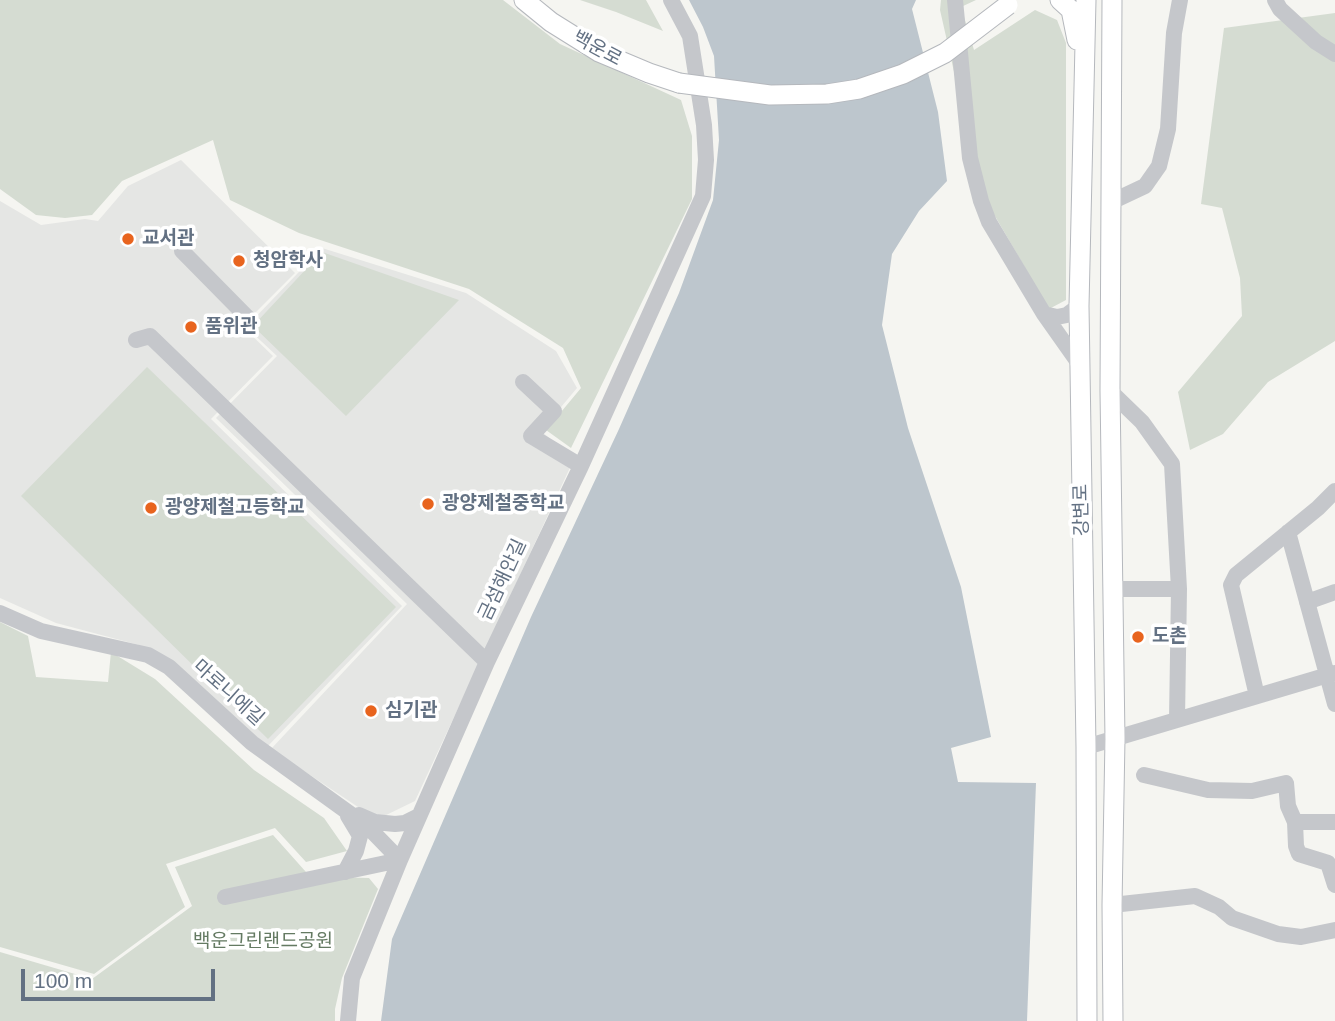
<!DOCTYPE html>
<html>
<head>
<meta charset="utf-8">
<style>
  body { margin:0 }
  #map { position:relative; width:1335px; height:1021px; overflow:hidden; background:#f5f5f1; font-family:Arial,sans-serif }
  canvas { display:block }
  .scale { position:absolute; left:21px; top:969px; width:194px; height:32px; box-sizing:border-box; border:4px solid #637183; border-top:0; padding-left:9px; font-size:21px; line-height:24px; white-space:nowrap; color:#637183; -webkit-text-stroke:5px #fff; paint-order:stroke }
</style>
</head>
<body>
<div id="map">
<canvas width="1335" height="1021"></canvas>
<div class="scale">100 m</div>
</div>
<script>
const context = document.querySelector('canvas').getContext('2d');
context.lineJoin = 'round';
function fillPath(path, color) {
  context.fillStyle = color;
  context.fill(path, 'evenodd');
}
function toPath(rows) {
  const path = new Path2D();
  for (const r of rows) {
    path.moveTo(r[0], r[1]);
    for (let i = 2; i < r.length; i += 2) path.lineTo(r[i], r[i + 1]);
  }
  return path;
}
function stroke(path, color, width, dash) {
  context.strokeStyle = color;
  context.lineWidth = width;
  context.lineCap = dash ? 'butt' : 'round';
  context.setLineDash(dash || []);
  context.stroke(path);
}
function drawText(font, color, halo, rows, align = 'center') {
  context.font = font + ' Arial,"Noto Sans KR",sans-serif';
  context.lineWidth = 7;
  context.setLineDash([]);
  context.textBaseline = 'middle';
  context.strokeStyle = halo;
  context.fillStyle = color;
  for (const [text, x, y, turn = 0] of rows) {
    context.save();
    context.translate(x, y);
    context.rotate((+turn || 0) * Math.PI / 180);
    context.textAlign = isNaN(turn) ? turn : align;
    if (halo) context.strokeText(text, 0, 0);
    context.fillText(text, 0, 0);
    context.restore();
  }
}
fillPath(toPath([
  [181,160,295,273,242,326,273,356,211,419,402,606,267,747,139,645,56,623,0,598,0,201,41,225,85,219,98,221,128,186],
  [322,248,466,293,556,351,577,388,541,431,574,459,415,801,380,818,358,807,271,749,407,604,216,418,277,356,246,327]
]), '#e5e6e4');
fillPath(toPath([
  [0,0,503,0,560,44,681,100,692,136,692,199,571,448,546,430,581,388,563,348,469,289,299,233,230,200,213,140,122,181,92,215,65,218,36,215,0,189],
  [580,0,646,0,663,31,616,12],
  [941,0,976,0,961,7,974,50,1035,10,1057,20,1066,43,1066,300,1049,309,988,204,972,151,940,10],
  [1335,13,1335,341,1268,382,1223,434,1190,450,1178,392,1242,316,1240,278,1222,208,1201,204,1224,28],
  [322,252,459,300,346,416,253,326],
  [147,367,396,607,268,739,21,496],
  [0,622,28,636,36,677,108,682,111,652,155,679,254,770,324,818,347,851,306,862,275,828,166,864,185,907,94,974,0,947],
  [273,835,314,881,333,877,369,878,378,889,342,978,335,1009,335,1021,0,1021,0,952,92,979,192,906,175,867]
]), '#d5dcd2');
fillPath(toPath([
  [689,0,916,0,912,9,938,112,947,181,919,211,892,254,882,325,908,428,961,587,991,737,951,748,958,782,1036,783,1027,1021,381,1021,392,939,531,617,619,429,679,293,713,200,719,140,714,56,703,27]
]), '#bdc6cd');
const major = toPath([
  [524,0,551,22,599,52,649,73,679,83],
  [1060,0,1071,10,1077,40],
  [1086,0,1079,306,1086,747,1087,1021],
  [1112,0,1110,391,1115,739,1112,905,1113,1021]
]);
stroke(major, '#b5b8bd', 21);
stroke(toPath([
  [955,0,970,158,981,201,989,222,1044,314,1080,365],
  [1275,0,1280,9,1316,42,1335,54],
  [1111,202,1145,186,1159,166,1168,129,1174,33,1180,0],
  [182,251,248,318],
  [1044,314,1057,317,1067,315,1079,306],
  [136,340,150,336,487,662],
  [523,382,554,411,531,436,581,466],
  [1110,391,1142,422,1172,464,1179,589,1177,720],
  [1288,532,1335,704],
  [1113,589,1179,589],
  [1307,602,1335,592],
  [0,613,41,631,148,655,169,667,252,743,367,826,400,860],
  [1257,696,1231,585,1236,575,1318,508,1335,491],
  [1086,747,1335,673],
  [1144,775,1208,790,1252,791,1286,783,1288,806,1295,822,1335,822],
  [359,815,375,822,395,824,405,823,419,816],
  [1295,822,1296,846,1299,854,1328,863,1335,885],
  [345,872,356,851,360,836,348,816],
  [225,897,400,860],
  [1112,905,1195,896,1219,907,1232,918,1278,934,1301,937,1335,930],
  [348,1021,352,978,400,860,487,662,581,466,703,196,706,160,704,125,690,36,671,0]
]), '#c5c7cb', 16);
stroke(major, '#fff', 19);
const majorBridge = toPath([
  [679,83,770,95,827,94,859,89,903,74,945,53,1008,5]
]);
stroke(majorBridge, '#b5b8bd', 21, []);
stroke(majorBridge, '#fff', 19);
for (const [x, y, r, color] of [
  [128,239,7,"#e8641e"],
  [239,261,7,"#e8641e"],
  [191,327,7,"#e8641e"],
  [428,504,7,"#e8641e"],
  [151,508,7,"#e8641e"],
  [1138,637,7,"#e8641e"],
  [371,711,7,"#e8641e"]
]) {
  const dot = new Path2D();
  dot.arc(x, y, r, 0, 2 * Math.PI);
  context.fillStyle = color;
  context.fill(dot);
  stroke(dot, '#fff', 2.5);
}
drawText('19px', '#637183', '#fff', [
  ["백운로",597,49,28],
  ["강변로",1082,510,-91],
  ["금섬해안길",503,580,-65],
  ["마로니에길",228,693,42]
]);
drawText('bold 19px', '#637183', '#fff', [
  ["교서관",142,239],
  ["청암학사",253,261],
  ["품위관",205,327],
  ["광양제철중학교",442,504],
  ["광양제철고등학교",165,508],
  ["도촌",1152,637],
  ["심기관",385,711]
], 'left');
drawText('19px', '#647a62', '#fff', [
  ["백운그린랜드공원",263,942]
]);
</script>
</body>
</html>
